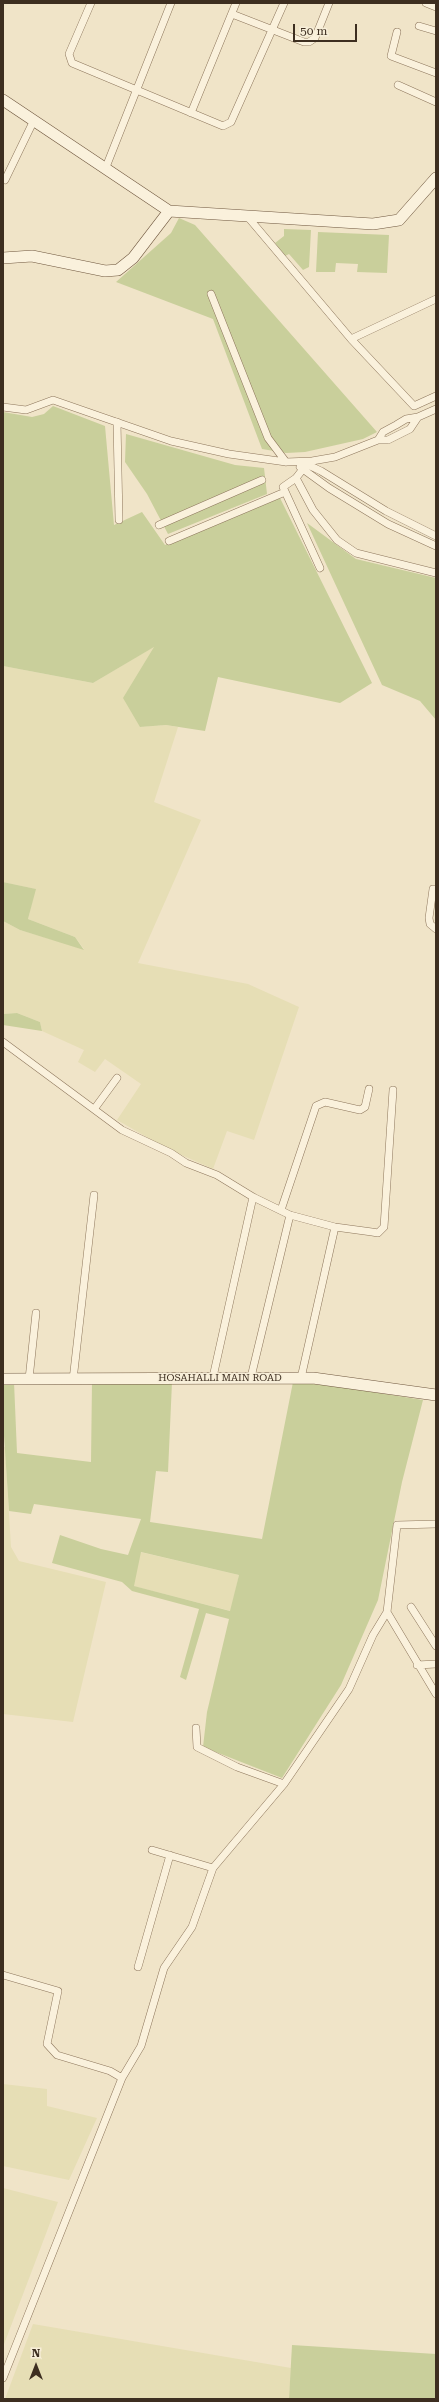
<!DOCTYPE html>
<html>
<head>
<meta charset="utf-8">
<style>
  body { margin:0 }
  #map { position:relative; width:439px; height:2402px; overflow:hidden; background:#f0e4c8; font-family:"Roboto Serif",serif }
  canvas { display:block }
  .frame { position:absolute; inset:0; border:4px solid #3d2e20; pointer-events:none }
  .north { position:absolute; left:16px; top:2346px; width:40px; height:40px; -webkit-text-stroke:3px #f7eed8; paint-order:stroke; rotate:0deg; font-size:11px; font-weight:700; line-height:16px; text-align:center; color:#3d2e20 }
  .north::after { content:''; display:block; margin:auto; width:14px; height:18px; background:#3d2e20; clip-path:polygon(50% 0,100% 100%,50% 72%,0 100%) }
  .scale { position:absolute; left:293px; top:24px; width:64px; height:18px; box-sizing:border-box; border:2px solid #3d2e20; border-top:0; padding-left:5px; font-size:12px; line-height:14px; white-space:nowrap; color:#3d2e20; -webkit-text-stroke:3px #f7eed8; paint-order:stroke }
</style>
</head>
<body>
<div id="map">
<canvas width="439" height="2402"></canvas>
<div class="frame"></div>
<div class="north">N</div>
<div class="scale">50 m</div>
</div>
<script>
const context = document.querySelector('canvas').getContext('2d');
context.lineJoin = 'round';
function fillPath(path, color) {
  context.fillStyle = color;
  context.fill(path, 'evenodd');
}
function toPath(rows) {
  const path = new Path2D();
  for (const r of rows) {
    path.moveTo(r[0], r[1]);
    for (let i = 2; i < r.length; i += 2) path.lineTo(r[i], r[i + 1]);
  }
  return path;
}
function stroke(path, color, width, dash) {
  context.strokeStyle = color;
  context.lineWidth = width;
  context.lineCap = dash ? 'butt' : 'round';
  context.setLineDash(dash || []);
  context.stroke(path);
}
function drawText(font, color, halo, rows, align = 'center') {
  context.font = font + ' "Roboto Serif",serif';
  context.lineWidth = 3;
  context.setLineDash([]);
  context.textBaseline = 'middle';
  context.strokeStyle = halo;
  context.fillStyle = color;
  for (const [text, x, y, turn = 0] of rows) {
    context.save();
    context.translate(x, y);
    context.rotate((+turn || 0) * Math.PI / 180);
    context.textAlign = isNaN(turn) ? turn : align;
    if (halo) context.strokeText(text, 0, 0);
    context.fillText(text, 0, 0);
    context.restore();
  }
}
fillPath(toPath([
  [155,646,140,727,166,725,178,727,154,802,201,820,138,963,248,984,299,1007,254,1140,227,1131,213,1169,166,1148,117,1120,141,1084,105,1059,95,1072,78,1062,84,1050,42,1031,40,1022,17,1013,3,1014,3,921,20,930,84,949,75,937,28,919,35,889,3,882,3,666,93,683],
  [3,1447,5,1447,11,1547,19,1561,106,1582,73,1722,3,1714],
  [140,1552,239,1575,231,1611,133,1586],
  [3,2084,47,2089,47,2106,97,2118,69,2180,3,2166],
  [3,2188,58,2202,3,2347],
  [33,2324,291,2368,289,2399,5,2399]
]), '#e6deb5');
fillPath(toPath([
  [179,218,195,225,377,432,363,439,305,452,286,453,262,449,213,319,116,282,171,233],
  [284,229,311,230,309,267,303,270,289,254,285,256,275,243,284,236],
  [318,232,389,235,387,273,357,272,358,264,336,263,335,272,316,272],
  [53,406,105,426,114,525,142,512,165,545,280,498,372,683,340,703,218,677,205,731,166,725,140,727,123,698,154,647,93,683,3,666,3,412,32,417,44,414],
  [126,434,235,465,264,468,267,494,168,534,147,494,125,462],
  [307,523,356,559,436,578,436,720,420,701,382,685],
  [3,882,36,889,28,919,75,937,84,950,20,930,3,921],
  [17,1013,40,1022,42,1031,3,1025,3,1014],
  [3,1382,14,1382,17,1453,91,1462,92,1382,172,1382,168,1472,156,1471,150,1522,262,1539,293,1382,341,1387,423,1400,402,1482,378,1600,341,1685,282,1778,203,1747,207,1712,229,1619,206,1613,186,1680,180,1677,199,1609,132,1591,122,1582,52,1563,60,1535,101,1549,128,1555,141,1519,34,1504,31,1514,9,1511,3,1421],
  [141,1552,239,1575,230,1611,134,1586],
  [292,2345,436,2354,436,2399,289,2399]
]), '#c9cf9b');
const street = toPath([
  [91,3,69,54,72,63,223,126,231,122,284,3],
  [426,3,436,7],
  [232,14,304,42,309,42,315,38,329,3],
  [419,26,436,31],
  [397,32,391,56,436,73],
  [398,85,436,102],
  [191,113,236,3],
  [106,167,171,3],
  [5,180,34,120],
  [247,216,351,339,414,406,436,396],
  [211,294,268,438,286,462],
  [351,339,436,299],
  [3,407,26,410,53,400,171,441,229,454,286,462,312,461,335,457,378,440],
  [418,417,410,429,388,440,378,440,383,432,396,425,406,419,418,417],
  [418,417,436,409],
  [117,422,119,520],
  [302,462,321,471,386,511,436,536],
  [300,467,329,488,388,524,436,546],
  [303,469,296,478,313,510,337,540,356,553,436,573],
  [296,478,283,487,320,568],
  [159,525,262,480],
  [169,541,285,492],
  [433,889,429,918,430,924,436,929],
  [3,1042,122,1130,171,1153,186,1163,217,1175,253,1197,290,1215,335,1227,372,1232,378,1233,384,1227,393,1090],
  [95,1108,117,1078],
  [281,1210,316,1106,325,1102,360,1110,365,1107,369,1089],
  [213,1377,253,1197],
  [251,1377,290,1215],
  [301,1378,335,1227],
  [29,1379,36,1313],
  [73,1380,94,1195],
  [411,1607,436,1646],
  [387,1612,436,1694],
  [417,1665,436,1664],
  [284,1784,349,1689,373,1635,387,1612,397,1525,436,1524],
  [152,1850,213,1868,284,1784,237,1767,197,1747,196,1728],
  [138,1967,170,1855],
  [3,1975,58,1991,47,2044,57,2055,110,2071,122,2078],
  [3,2378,122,2078,141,2046,164,1968,192,1927,213,1868]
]);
const secondary = toPath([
  [3,100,169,211,373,224,399,220,436,178],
  [3,258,32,256,105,271,118,270,133,258,169,211],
  [3,1379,313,1378,436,1395]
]);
stroke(street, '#8d765c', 8);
stroke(secondary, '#6f573f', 12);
stroke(street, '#faf1dc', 7);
stroke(secondary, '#faf1dc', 11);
drawText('10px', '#3d2e20', '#f7eed8', [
  ["HOSAHALLI MAIN ROAD",220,1378]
]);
</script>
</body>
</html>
